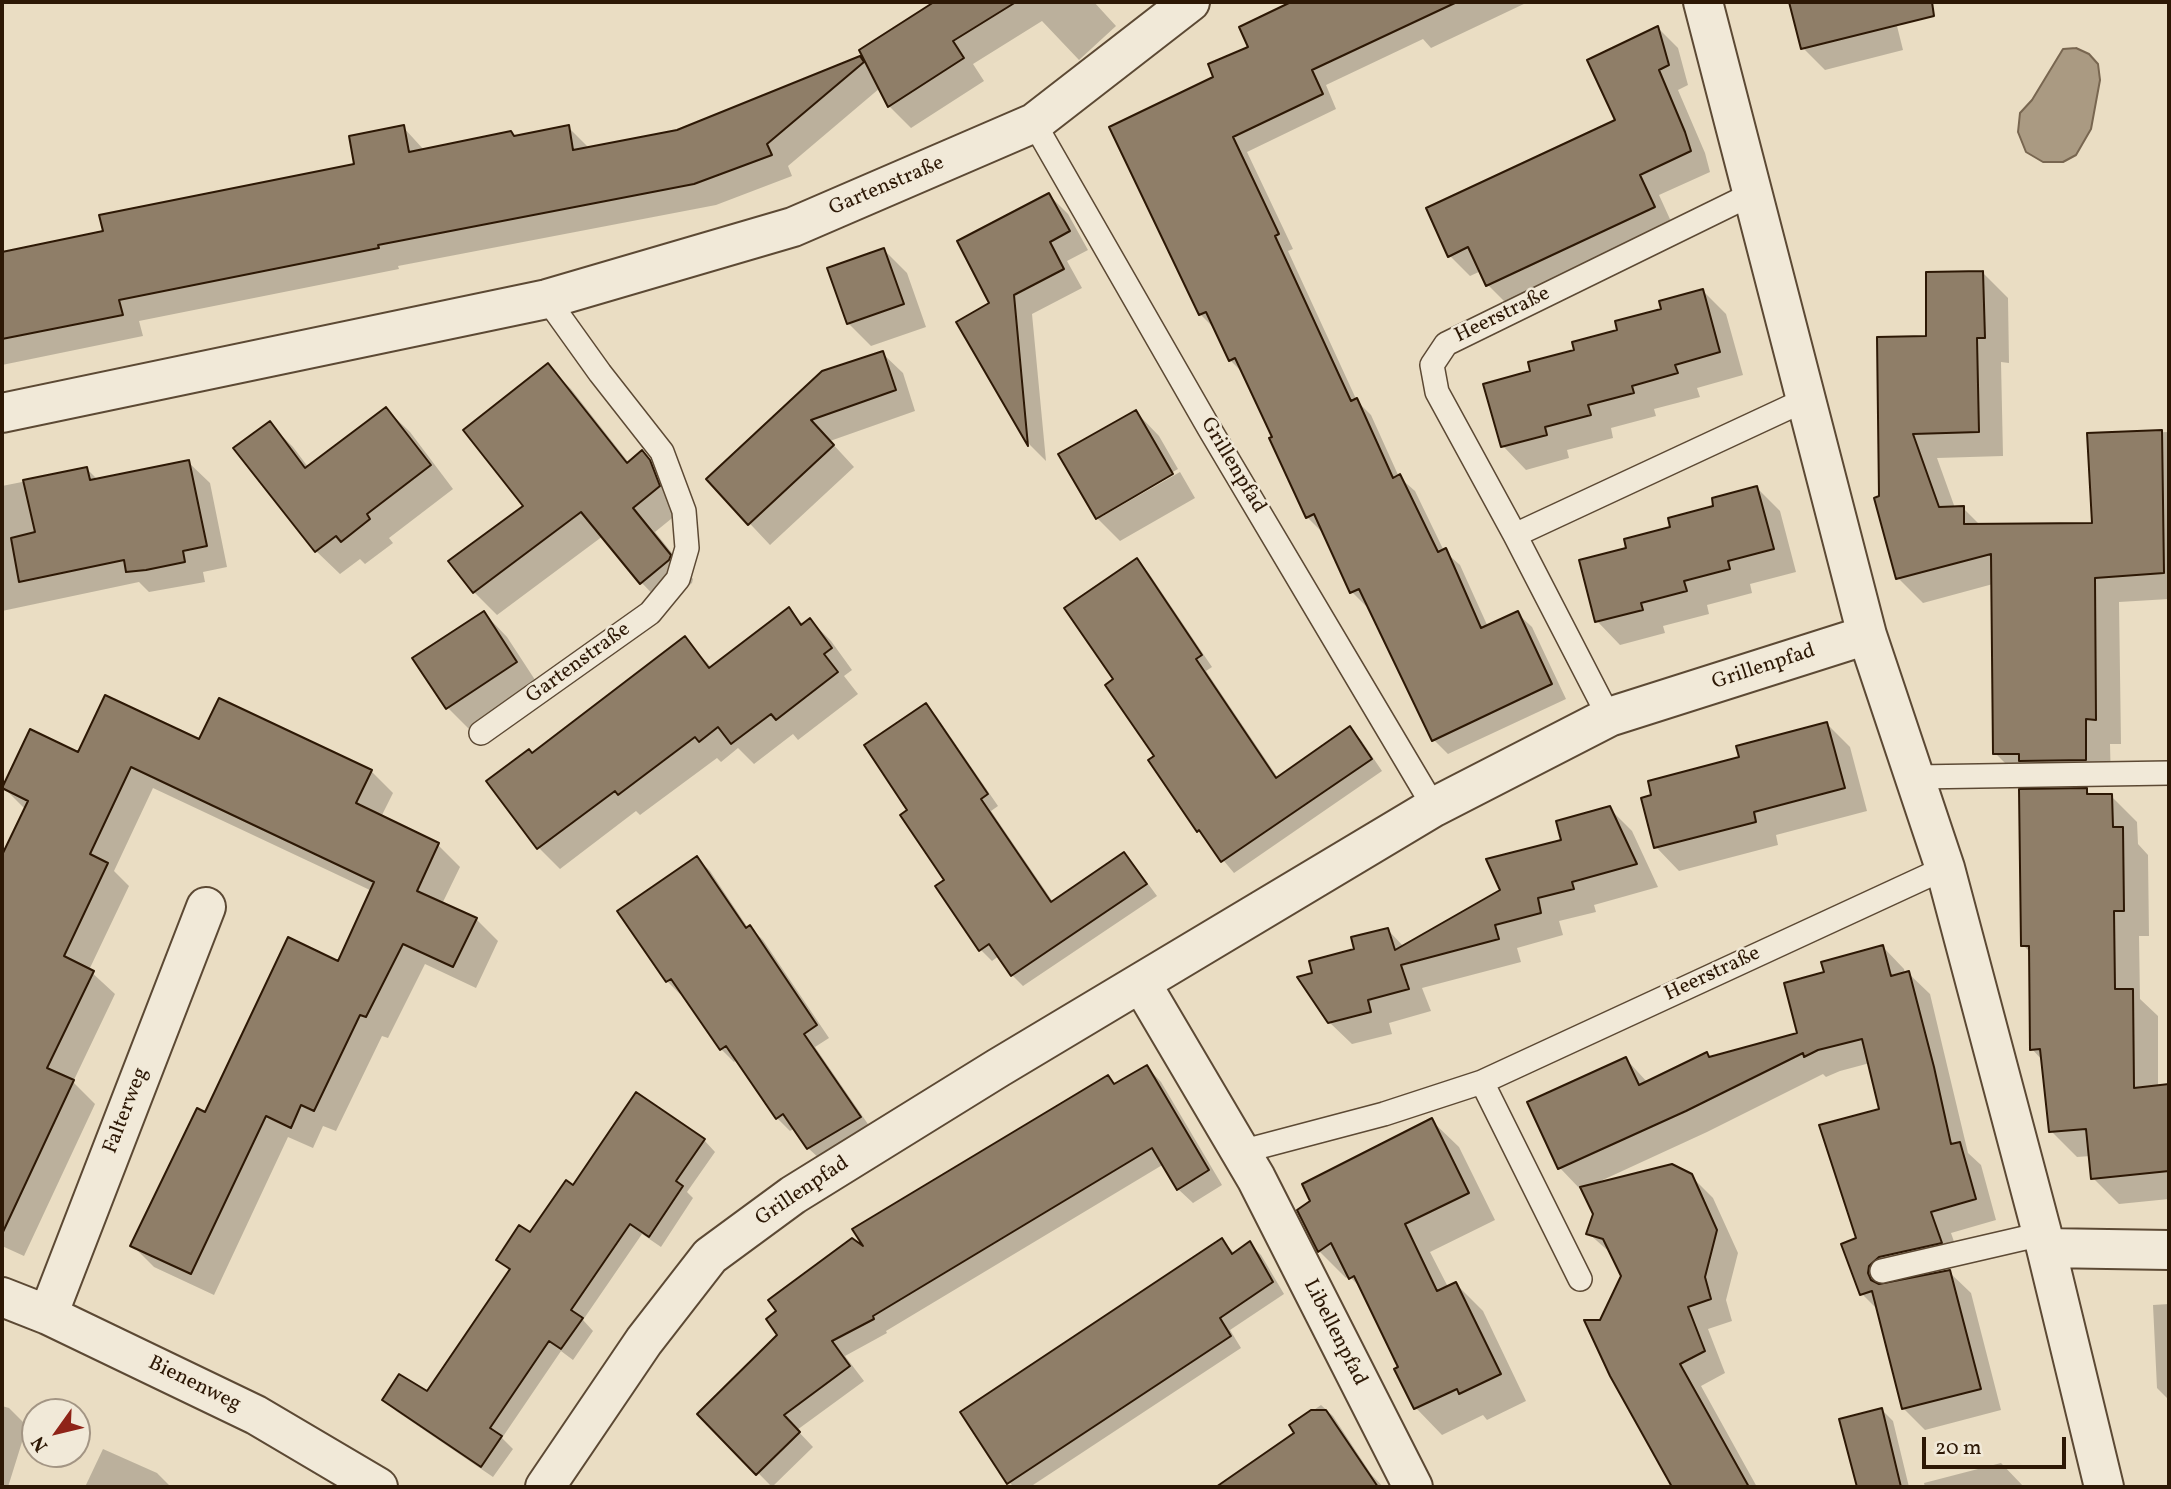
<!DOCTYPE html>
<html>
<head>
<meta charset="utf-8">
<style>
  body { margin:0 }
  #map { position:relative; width:2171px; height:1489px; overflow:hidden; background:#eaddc3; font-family:Vollkorn,serif }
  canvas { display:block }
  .frame { position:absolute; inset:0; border:4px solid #2d1805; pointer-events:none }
  .north { position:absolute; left:21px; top:1398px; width:70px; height:70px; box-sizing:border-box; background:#f1e9d8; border:2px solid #a39584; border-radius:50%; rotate:236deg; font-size:19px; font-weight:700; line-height:28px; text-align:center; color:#2d1805 }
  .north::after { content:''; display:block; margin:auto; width:24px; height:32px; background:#8f2418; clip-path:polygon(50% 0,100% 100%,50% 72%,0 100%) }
  .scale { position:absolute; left:1922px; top:1437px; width:144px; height:32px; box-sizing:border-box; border:4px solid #2d1805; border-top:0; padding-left:9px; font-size:21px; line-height:24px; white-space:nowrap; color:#2d1805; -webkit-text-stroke:5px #f1e9d8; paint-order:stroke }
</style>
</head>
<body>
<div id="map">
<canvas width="2171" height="1489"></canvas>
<div class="frame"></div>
<div class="north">N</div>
<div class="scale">20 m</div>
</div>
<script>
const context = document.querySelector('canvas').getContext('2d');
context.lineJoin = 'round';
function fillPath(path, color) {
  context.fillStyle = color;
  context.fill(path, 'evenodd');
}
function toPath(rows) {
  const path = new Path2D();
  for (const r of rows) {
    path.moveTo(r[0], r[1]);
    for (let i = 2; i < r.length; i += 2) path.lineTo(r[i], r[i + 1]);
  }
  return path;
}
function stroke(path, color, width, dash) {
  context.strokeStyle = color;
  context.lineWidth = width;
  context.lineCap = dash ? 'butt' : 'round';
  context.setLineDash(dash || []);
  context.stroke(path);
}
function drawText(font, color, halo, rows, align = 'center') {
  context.font = font + ' Vollkorn,serif';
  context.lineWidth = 5;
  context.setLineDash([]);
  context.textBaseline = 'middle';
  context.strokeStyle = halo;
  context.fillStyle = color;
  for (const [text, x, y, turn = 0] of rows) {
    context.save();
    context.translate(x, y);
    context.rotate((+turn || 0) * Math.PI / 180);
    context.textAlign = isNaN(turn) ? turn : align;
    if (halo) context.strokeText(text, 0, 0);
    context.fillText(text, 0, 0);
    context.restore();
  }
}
const water = toPath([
  [2076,48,2089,54,2098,64,2100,80,2091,129,2076,155,2063,162,2043,162,2026,152,2018,132,2020,113,2032,100,2063,49,2076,48]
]);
fillPath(water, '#aa9a82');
stroke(water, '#786650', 2);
fillPath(toPath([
  [938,2,1094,2,1116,26,1079,60,1042,21,973,64,984,81,911,128,889,106,880,88,788,166,792,176,716,205,398,266,399,269,139,321,143,336,2,365,2,253,105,232,356,165,403,127,425,151,568,127,590,149,677,132,860,58,869,68,861,50],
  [1295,2,1528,2,1431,48,1423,39,1326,85,1336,109,1247,152,1293,249,1288,251,1357,401,1371,415,1399,477,1415,491,1444,551,1460,565,1488,627,1517,613,1532,627,1566,699,1448,754,1434,740,1369,605,1366,606,1352,592,1324,531,1322,532,1307,517,1244,374,1230,360,1215,329,1200,314,1216,78,1250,47,1241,27],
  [1791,2,1891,2,1903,50,1825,70,1803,48],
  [1658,28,1678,48,1688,85,1678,90,1705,153,1710,172,1659,195,1674,228,1508,305,1488,285,1481,271,1470,276,1450,256,1617,121],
  [1049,195,1068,214,1088,250,1067,261,1082,288,1032,314,1046,461,1030,445,958,322,991,303],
  [884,250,907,273,926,327,871,346,848,323],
  [1983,273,2008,298,2009,363,2001,362,2003,456,1937,458,1955,508,1963,508,1981,526,2093,525,2088,434,2169,432,2169,599,2119,602,2121,744,2110,744,2111,785,2020,778,1995,753,1993,584,1923,603,1898,578,1881,497,1928,338],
  [1703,291,1726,314,1743,375,1697,388,1700,397,1654,409,1656,416,1611,428,1613,438,1567,450,1569,458,1526,470,1503,446,1532,373],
  [882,353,903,373,915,411,830,441,854,467,770,545,708,479],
  [547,365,571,389,629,463,642,452,666,475,682,510,655,532,693,579,692,583,664,606,641,582,603,536,497,615,474,592,525,506],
  [386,409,410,432,453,489,389,538,393,543,365,564,360,559,340,574,316,551,269,423,293,447,308,467],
  [1136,412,1159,436,1178,469,1101,513,1101,517,1180,472,1195,498,1120,541,1097,518],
  [188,462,210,483,227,567,203,572,205,582,149,592,139,582,2,611,2,486,87,469,98,480],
  [1757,488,1780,511,1796,572,1750,584,1752,593,1707,605,1709,614,1663,626,1665,633,1620,645,1597,621,1628,549],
  [1136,560,1148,572,1212,667,1206,671,1278,778,1350,728,1361,740,1382,771,1234,873,1198,830,1115,680],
  [788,609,804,625,810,620,831,641,852,670,844,676,858,694,798,740,793,734,754,764,738,748,721,762,717,758,640,815,636,811,560,869,539,848,488,782,532,755,685,639,712,668],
  [484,613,507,637,539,686,471,731,448,708],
  [926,705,937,717,998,806,991,811,1053,902,1124,854,1135,866,1157,896,1023,986,1012,975,999,956,992,961,981,950,910,810],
  [1827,724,1850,747,1867,811,1776,835,1778,845,1679,871,1656,847,1741,758],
  [200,742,371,771,393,793,381,817,438,845,460,867,442,904,476,919,498,941,476,988,425,964,388,1038,382,1036,336,1131,323,1126,313,1148,288,1137,214,1295,154,1267,132,1245,206,1114,339,963,372,891,153,788,114,871,129,886,89,970,115,994,73,1082,95,1104,24,1256,2,1246,2,933,8,919,2,914,2,859,25,809,4,788,79,755],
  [2086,790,2092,796,2111,796,2137,822,2138,844,2148,855,2149,936,2139,936,2140,999,2158,1016,2158,1085,2169,1084,2169,1199,2119,1204,2093,1178,2091,1156,2077,1157,2051,1131,2043,1061,2032,1049,2031,953,2023,945],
  [1609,808,1632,831,1658,887,1594,905,1596,912,1559,921,1563,935,1517,948,1521,962,1422,988,1431,1011,1389,1023,1392,1034,1352,1044,1329,1022,1314,974,1357,951,1387,929,1404,947,1503,891,1563,841],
  [697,858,710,871,748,928,750,927,763,940,829,1038,815,1047,872,1130,821,1160,808,1148,795,1128,790,1131,777,1118,737,1059,734,1062,721,1049,682,992,680,994,667,981],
  [1883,947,1904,969,1905,974,1908,973,1930,994,1968,1153,1981,1165,1996,1220,1951,1233,1962,1264,1900,1278,1893,1285,1949,1272,1971,1293,2001,1410,1925,1430,1904,1409,1879,1311,1862,1294,1859,1240,1881,1110,1870,1063,1840,1071,1826,1077,1823,1074,1707,1132,1594,1184,1691,1176,1713,1198,1738,1253,1726,1300,1732,1321,1708,1329,1725,1373,1701,1386,1757,1487,1674,1487,1612,1375,1601,1322,1623,1276,1614,1256,1588,1233,1595,1214,1583,1189,1581,1190,1560,1168,1530,1103,1626,1059,1648,1083,1707,1054,1711,1058,1799,1034,1827,973],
  [1147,1067,1161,1082,1222,1185,1193,1203,1178,1189,1164,1164,886,1331,887,1333,845,1356,864,1381,797,1430,813,1447,772,1487,700,1414,869,1252,1108,1078,1116,1085],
  [1432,1121,1459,1147,1495,1220,1430,1252,1448,1287,1456,1284,1483,1311,1526,1401,1487,1420,1483,1415,1442,1435,1416,1408,1397,1370,1400,1368,1363,1290,1349,1276,1346,1278,1319,1251],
  [704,1140,715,1152,687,1192,693,1198,661,1247,642,1234,583,1320,593,1331,573,1360,561,1351,502,1438,513,1449,493,1477,396,1411,385,1399,427,1393,510,1272,498,1259,530,1234,574,1187],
  [1222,1240,1235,1254,1250,1244,1261,1255,1284,1294,1230,1330,1241,1348,1030,1487,1014,1487,1009,1482],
  [2169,1304,2169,1400,2157,1388,2153,1305],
  [1321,1405,1333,1416,1371,1474,1383,1487,1219,1487,1297,1434,1291,1426],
  [2,1406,9,1408,27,1426,8,1487,2,1487],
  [1882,1410,1893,1421,1909,1487,1858,1487,1841,1420],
  [103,1449,157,1473,171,1487,85,1487],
  [2001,1463,2024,1487,1925,1487,1924,1483]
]), '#0003');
const building = toPath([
  [934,2,1016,2,953,41,964,58,888,107,859,50,934,2],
  [1291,2,1457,2,1312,70,1323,94,1233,137,1279,234,1275,236,1351,401,1357,398,1393,478,1400,474,1438,552,1446,548,1481,628,1518,611,1552,684,1432,741,1359,589,1350,593,1314,514,1306,518,1269,438,1272,437,1235,358,1229,361,1206,312,1199,315,1109,127,1213,77,1208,64,1248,47,1239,27,1291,2],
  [1789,2,1932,2,1934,16,1801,49,1789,2],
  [1658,26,1669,65,1659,70,1685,132,1691,151,1640,175,1655,207,1486,286,1468,247,1448,257,1426,208,1615,120,1587,60,1658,26],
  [860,56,864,62,767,144,772,155,694,184,378,245,379,248,119,300,123,315,2,339,2,252,103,231,99,215,354,164,349,136,404,125,409,152,511,131,514,136,569,125,573,150,677,130,860,56],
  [1049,193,1070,231,1050,242,1064,269,1014,295,1028,446,956,322,989,303,957,241,1049,193],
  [884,248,904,304,847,324,827,268,884,248],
  [1983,271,1985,338,1977,338,1979,432,1913,434,1939,507,1964,506,1964,524,2092,523,2087,433,2162,430,2164,573,2095,578,2096,720,2086,719,2086,760,2019,761,2019,754,1993,754,1991,554,1896,579,1874,498,1879,496,1877,337,1926,336,1926,272,1983,271],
  [1703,289,1720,352,1675,365,1678,373,1632,386,1634,393,1588,405,1591,415,1545,427,1547,435,1501,447,1483,384,1530,371,1528,362,1574,350,1572,342,1617,330,1615,321,1661,309,1659,301,1703,289],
  [883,351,896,390,811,420,834,445,748,525,706,479,822,371,883,351],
  [548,363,627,463,642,450,650,460,660,486,633,508,671,555,669,560,640,584,581,512,473,593,448,561,523,506,463,430,548,363],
  [386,407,431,465,367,514,370,519,341,542,336,536,315,552,233,448,270,421,305,468,386,407],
  [1136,410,1173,474,1096,519,1058,454,1136,410],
  [189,460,207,546,183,551,185,562,146,570,126,572,124,560,19,582,11,538,35,532,23,480,87,467,90,480,189,460],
  [1757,486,1774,549,1728,561,1730,569,1684,581,1687,591,1641,603,1643,610,1595,622,1579,560,1626,548,1624,539,1670,527,1668,518,1713,506,1712,498,1757,486],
  [1137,558,1202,655,1196,659,1276,778,1350,726,1372,759,1221,862,1199,830,1197,832,1148,760,1154,756,1105,685,1113,679,1064,608,1137,558],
  [789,607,801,625,810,618,832,648,824,654,838,672,776,720,771,714,731,744,718,727,699,742,695,737,618,795,615,791,537,849,486,781,529,749,532,753,685,636,709,668,789,607],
  [484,611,517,662,446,709,412,658,484,611],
  [105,695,199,739,219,698,372,770,356,803,439,843,417,891,477,918,453,967,403,944,366,1017,360,1015,314,1111,301,1105,291,1128,266,1116,191,1274,130,1246,197,1108,205,1112,288,937,338,961,374,882,131,767,90,854,108,863,64,956,94,971,47,1068,74,1080,2,1234,2,855,28,801,2,788,30,729,78,752,105,695],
  [926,703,988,794,981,799,1051,902,1124,852,1147,884,1011,976,989,944,979,951,935,886,944,880,900,815,907,810,864,745,926,703],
  [1827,722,1845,788,1754,812,1756,822,1654,848,1641,798,1651,795,1648,781,1739,757,1736,746,1827,722],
  [2087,788,2087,794,2112,794,2113,827,2123,827,2124,911,2114,911,2115,989,2133,989,2134,1088,2169,1084,2169,1171,2091,1179,2086,1129,2049,1132,2040,1049,2030,1050,2029,946,2021,946,2019,789,2087,788],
  [1610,806,1637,864,1572,882,1574,889,1538,898,1541,913,1495,925,1499,939,1401,965,1409,989,1368,1000,1371,1012,1328,1023,1297,977,1312,973,1309,961,1354,949,1351,937,1388,928,1395,950,1500,890,1486,859,1561,840,1556,821,1610,806],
  [697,856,746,928,750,925,817,1025,804,1034,861,1117,807,1149,783,1114,776,1119,726,1046,720,1050,671,979,666,982,617,911,697,856],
  [1883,945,1891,976,1909,971,1934,1067,1951,1144,1960,1142,1976,1199,1931,1212,1942,1243,1879,1257,1869,1266,1868,1273,1871,1280,1879,1284,1950,1270,1981,1389,1902,1409,1872,1291,1860,1295,1841,1244,1856,1238,1819,1125,1879,1109,1862,1039,1818,1050,1804,1057,1803,1053,1686,1111,1558,1169,1527,1102,1626,1057,1639,1085,1707,1052,1709,1057,1797,1033,1784,983,1824,972,1821,962,1883,945],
  [1147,1065,1209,1170,1177,1190,1152,1148,873,1316,874,1319,832,1341,850,1366,784,1415,800,1432,756,1475,697,1414,777,1335,766,1319,776,1311,768,1300,852,1238,863,1246,852,1229,1108,1075,1114,1084,1147,1065],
  [636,1092,705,1139,676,1181,683,1186,649,1237,630,1224,571,1310,583,1318,561,1349,549,1341,490,1428,502,1436,481,1467,382,1400,399,1374,427,1391,510,1269,496,1260,519,1225,530,1232,566,1180,573,1185,636,1092],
  [1432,1118,1469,1193,1405,1224,1437,1291,1456,1282,1501,1374,1459,1394,1457,1389,1414,1409,1394,1369,1398,1367,1354,1276,1349,1279,1331,1243,1318,1252,1297,1210,1310,1201,1302,1184,1432,1118],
  [1672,1164,1692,1174,1717,1230,1705,1277,1711,1299,1688,1307,1705,1351,1680,1364,1749,1487,1672,1487,1610,1376,1584,1320,1600,1320,1621,1276,1603,1239,1586,1234,1593,1214,1580,1187,1672,1164],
  [1222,1238,1232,1254,1250,1241,1273,1282,1220,1318,1231,1336,1007,1484,960,1412,1222,1238],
  [1882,1408,1901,1487,1857,1487,1839,1419,1882,1408],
  [1311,1410,1326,1410,1378,1487,1216,1487,1294,1433,1289,1425,1311,1410]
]);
fillPath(building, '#8f7e68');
stroke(building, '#2d1805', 2);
const service = toPath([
  [1034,123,1209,428,1434,807],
  [1754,193,1446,344,1432,365,1437,392,1515,535,1807,399],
  [1515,535,1609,717],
  [481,733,650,613,678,579,687,548,684,511,662,452,600,373,547,299],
  [1916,777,2169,773],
  [1240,1152,1384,1114,1482,1082],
  [1882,1271,2042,1234],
  [1580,1279,1482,1082,1945,868]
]);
const minor = toPath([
  [1703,2,1867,635,1945,868,2046,1248,2104,1487],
  [2,413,547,299,793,227,1034,123,1190,2],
  [1141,983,1256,1178,1413,1487],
  [2046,1248,2169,1250],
  [2,1297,48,1315,256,1415,378,1487],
  [48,1315,206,907],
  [545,1487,644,1341,710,1256,793,1195,998,1068,1434,807,1609,717,1867,635]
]);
stroke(service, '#5c4934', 26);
stroke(minor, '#5c4934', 42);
stroke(service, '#f1e9d8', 23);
stroke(minor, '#f1e9d8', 38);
drawText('21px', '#2d1805', '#f1e9d8', [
  ["Gartenstraße",887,187,-23],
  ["Heerstraße",1503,316,-26],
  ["Grillenpfad",1232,466,59],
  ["Gartenstraße",579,664,-36],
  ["Grillenpfad",1764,668,-18],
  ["Heerstraße",1713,975,-25],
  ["Falterweg",127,1111,-69],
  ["Grillenpfad",803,1192,-34],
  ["Libellenpfad",1334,1333,63],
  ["Bienenweg",194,1385,26]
]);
</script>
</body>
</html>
